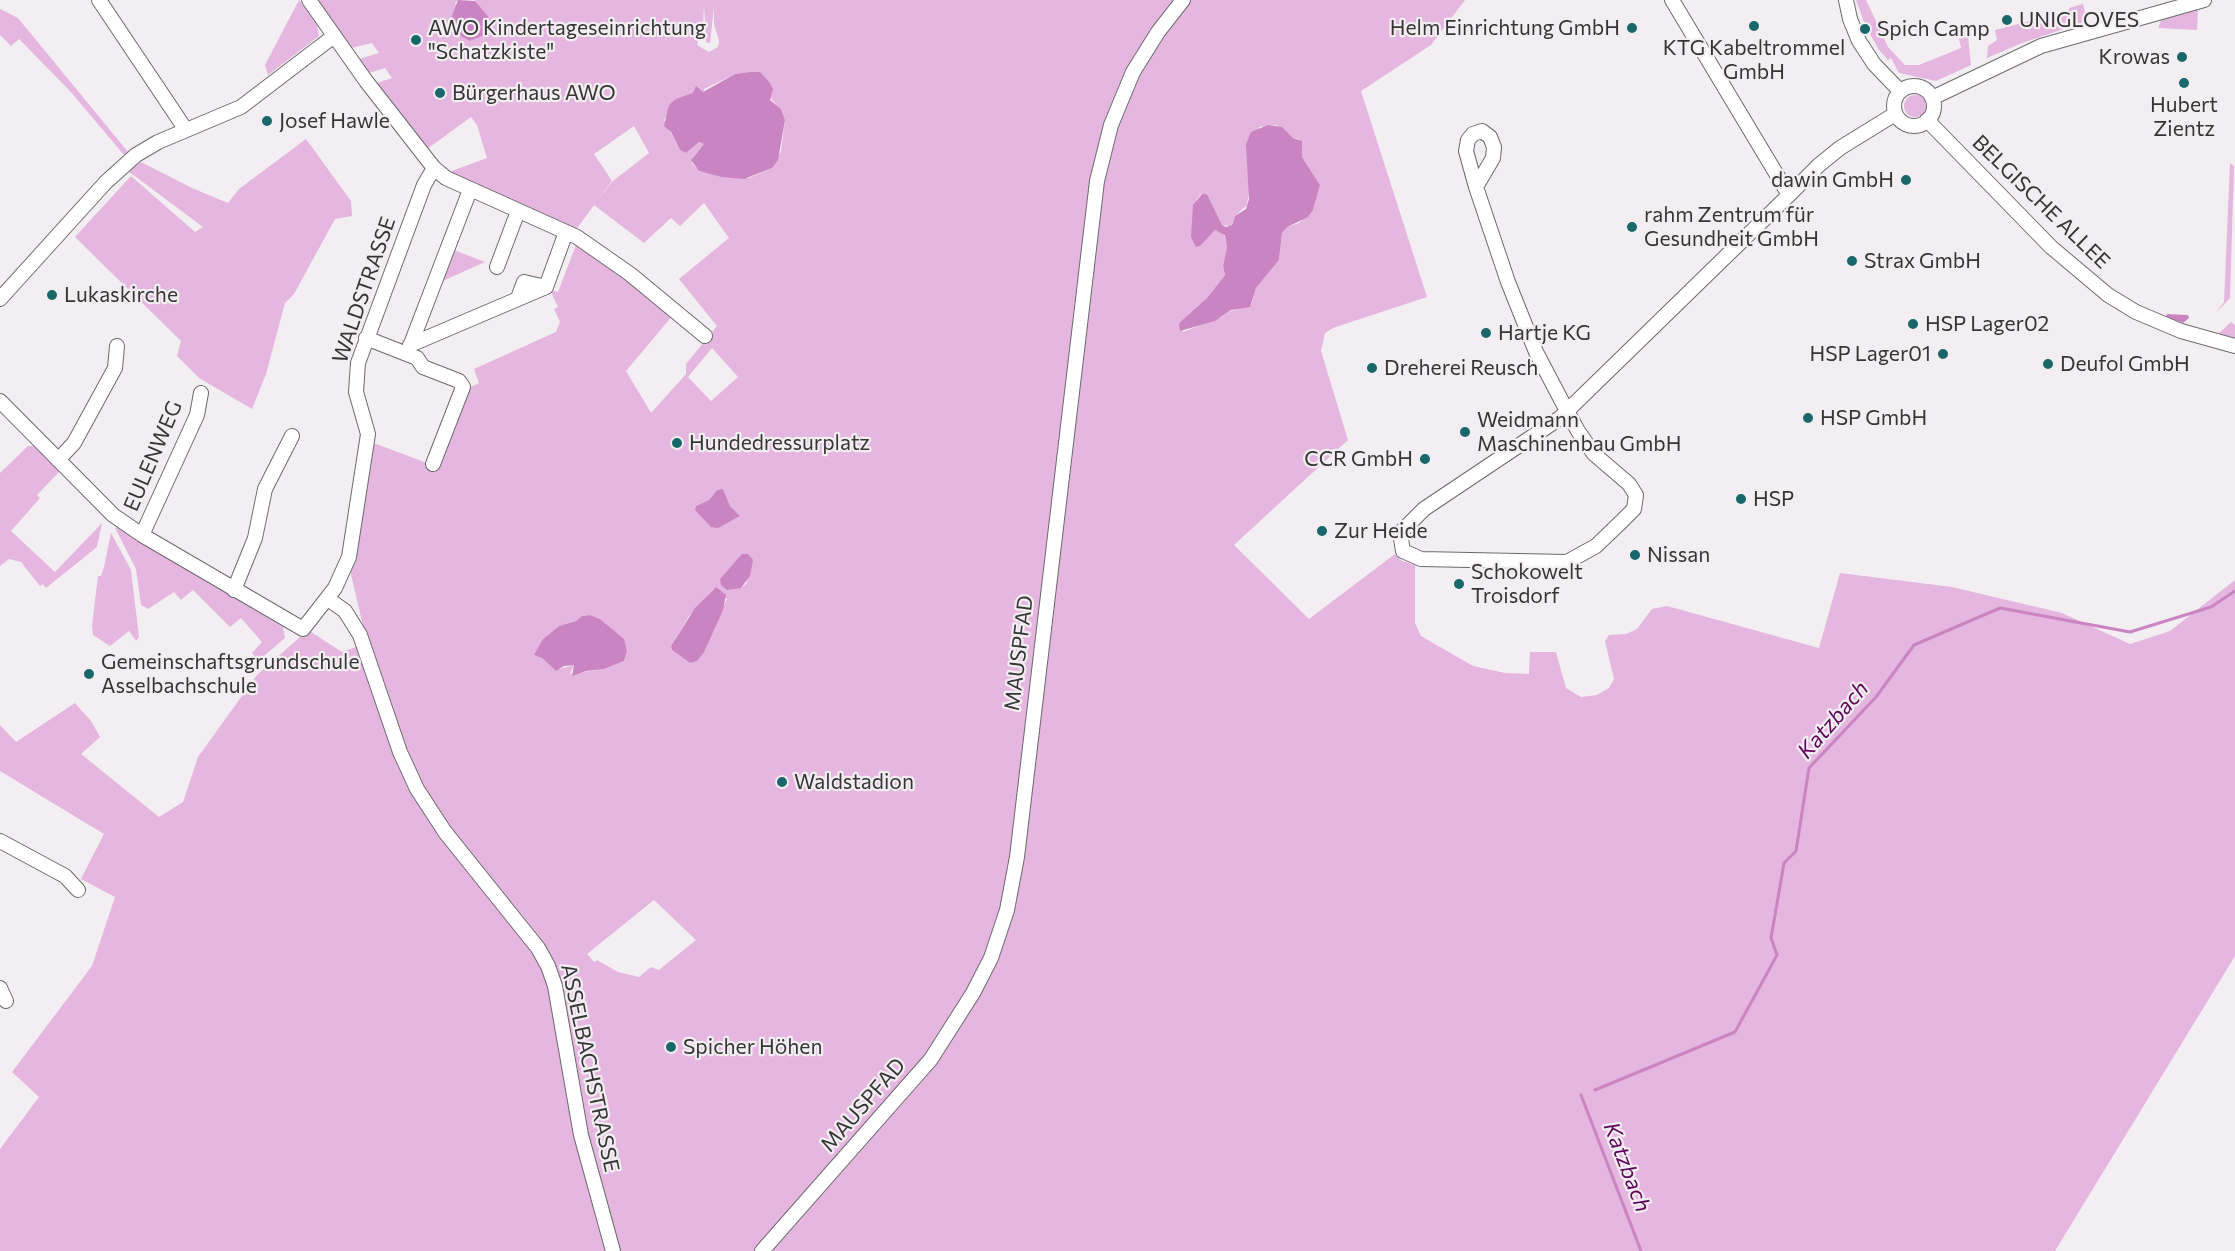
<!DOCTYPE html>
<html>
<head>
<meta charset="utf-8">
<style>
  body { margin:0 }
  canvas { display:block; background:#f2eef1 }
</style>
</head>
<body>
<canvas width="2235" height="1251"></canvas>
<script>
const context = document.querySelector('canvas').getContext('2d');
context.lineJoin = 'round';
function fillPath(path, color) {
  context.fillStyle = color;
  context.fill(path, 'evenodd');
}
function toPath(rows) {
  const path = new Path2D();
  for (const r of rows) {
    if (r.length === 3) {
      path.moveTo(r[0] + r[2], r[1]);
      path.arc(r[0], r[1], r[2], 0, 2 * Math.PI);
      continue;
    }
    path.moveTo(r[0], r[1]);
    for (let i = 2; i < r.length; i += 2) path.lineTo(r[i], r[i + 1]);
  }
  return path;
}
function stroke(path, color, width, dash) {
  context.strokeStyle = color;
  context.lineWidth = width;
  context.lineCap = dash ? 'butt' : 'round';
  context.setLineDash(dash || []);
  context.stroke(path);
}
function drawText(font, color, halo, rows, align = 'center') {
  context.font = font + ' Commissioner,sans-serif';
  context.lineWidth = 4.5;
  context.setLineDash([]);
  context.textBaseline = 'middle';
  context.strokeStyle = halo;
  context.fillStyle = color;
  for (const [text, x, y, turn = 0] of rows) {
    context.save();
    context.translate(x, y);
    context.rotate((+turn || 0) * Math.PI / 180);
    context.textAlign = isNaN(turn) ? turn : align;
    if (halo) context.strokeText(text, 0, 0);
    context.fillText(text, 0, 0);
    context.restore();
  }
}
fillPath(toPath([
  [299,0,317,25,319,36,268,75,265,65],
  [316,0,458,0,455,3,470,41,492,32,488,16,474,0,1465,0,1431,45,1361,91,1427,297,1333,328,1325,333,1321,351,1348,440,1234,545,1309,619,1395,554,1402,561,1415,565,1415,623,1421,636,1473,666,1505,673,1529,674,1530,652,1556,652,1566,688,1581,697,1597,695,1609,688,1614,679,1605,641,1609,635,1626,634,1637,629,1652,609,1667,606,1819,648,1840,573,1952,587,2062,613,2130,644,2170,631,2235,580,2235,956,2055,1251,0,1251,0,1149,39,1097,12,1072,92,966,115,897,81,879,104,834,0,771,0,725,16,742,75,703,91,721,100,737,81,754,159,817,183,802,198,757,257,675,308,630,342,652,367,643,350,570,371,442,440,468,471,387,479,383,474,369,556,332,560,322,554,309,558,307,550,290,558,292,576,245,653,298,673,315,626,371,651,413,686,374,686,364,717,326,679,279,729,238,704,203,680,226,671,218,644,243,594,205,613,181,649,153,634,126,594,154,612,181,575,231,449,172,487,158,477,125,471,117,427,149,377,83,392,78,385,68,369,73,359,59,379,53,372,43,351,48],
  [704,4,706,42,710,43,714,7,714,24,719,41,718,47,709,52,697,45,703,26],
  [748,73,782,111,785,120,781,151,772,168,749,178,721,177,699,171,692,163,692,158,704,144,699,142,686,153,680,150,664,120,668,114,669,105,700,91,704,92,704,89,735,74],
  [1276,125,1293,138,1299,139,1302,157,1320,185,1313,210,1299,223,1287,227,1282,233,1279,260,1256,288,1251,305,1228,312,1222,317,1183,332,1179,323,1207,298,1225,275,1223,266,1227,247,1224,233,1215,230,1198,247,1196,200,1201,194,1207,194,1222,225,1231,226,1235,216,1247,205,1259,127],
  [712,348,738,377,711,401,688,377],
  [723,489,730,506,739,517,730,521,695,510,696,506,709,500,717,490],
  [738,560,751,571,746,584,741,588,720,579],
  [713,589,727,599,708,639,690,663,672,650,671,646,689,616],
  [590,615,600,619,623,639,627,651,624,661,604,669,570,674,574,665,555,670,542,658,543,639,559,626,576,621,582,616],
  [654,900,696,940,659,970,651,967,639,977,618,972,597,960,594,962,587,954],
  [1856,0,1866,0,1888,47,1905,65,1919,65,1961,48,1959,39,1968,36,1971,65,1936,81,1899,73,1891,58,1888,60,1879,50,1866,27],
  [2083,4,2086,16,2081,23,2022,43,1987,58,1988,46,1997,40,1995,30,2069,11,2069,8],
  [0,9,18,18,128,152,124,155,70,91,19,39,11,46,0,35],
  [2198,9,2197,30,2158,28,2162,19],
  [1915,106,11],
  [306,139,351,201,352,216,335,219,294,294,285,303,266,374,252,409,199,378,177,356,181,341,75,237,131,176,195,232,203,227,128,171,141,162,192,188,228,203,239,189],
  [2230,163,2234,166,2230,298,2216,313,2224,302],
  [451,249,485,262,438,283],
  [2231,322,2235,325,2235,339,2216,336],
  [28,446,36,446,60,471,37,495,40,498,11,531,55,572,102,523,97,547,46,588,43,584,40,586,21,562,9,559,0,566,0,473],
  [118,527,283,627,285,638,258,661,252,653,262,642,241,618,230,627,193,590,181,600,174,592,148,609,141,605,136,569,115,528],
  [111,533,131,570,139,637,136,641,129,631,110,646,93,635,92,626,98,576,101,576,104,567]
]), '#e5b6df');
fillPath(toPath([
  [458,0,475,1,488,16,492,32,470,41,461,36,452,16],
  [752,72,760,72,770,83,773,89,770,100,781,109,785,120,778,160,772,168,744,179,721,177,699,171,691,160,704,144,699,142,686,153,680,150,671,132,664,126,669,105,676,99,693,93,696,86,703,92,735,74],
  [1268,125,1282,127,1293,138,1302,141,1302,157,1320,185,1313,210,1308,217,1287,227,1282,233,1279,260,1256,288,1250,307,1231,310,1215,321,1180,331,1179,323,1207,298,1225,275,1223,266,1227,247,1225,235,1215,230,1200,246,1196,247,1191,237,1193,205,1202,194,1207,194,1222,225,1226,227,1232,225,1235,216,1246,209,1249,199,1246,144,1251,132],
  [2167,314,2188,315,2189,318,2183,323,2166,317],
  [723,489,730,506,740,516,718,528,711,527,695,510,696,506,709,500,717,490],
  [742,554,748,554,753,560,750,576,741,588,727,590,721,585,720,579],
  [716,587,726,595,723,610,704,652,697,661,690,663,672,650,671,646,695,608],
  [590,615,600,619,624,639,627,651,624,661,604,669,586,671,572,676,574,665,564,666,556,671,542,658,534,655,543,639,559,626,576,621,582,616]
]), '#ca84c2');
stroke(toPath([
  [1595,1090,1735,1032,1777,955,1771,938,1784,863,1796,851,1809,768,1876,697,1914,645,2000,608,2130,632,2211,607,2235,591],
  [1581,1095,1641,1251]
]), '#ca84c2', 3);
const minor = toPath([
  [99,0,186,130],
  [309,0,366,81,434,168,446,178,577,237,630,274,705,336],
  [1672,0,1789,195],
  [1846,0,1850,19,1859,41,1874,64,1900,91],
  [1914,106,20],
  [1932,98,2041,46,2204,0],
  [1927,120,2051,247,2108,295,2136,312,2181,331,2235,346],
  [1476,187,1466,151,1468,140,1473,134,1482,131,1490,137,1494,147,1493,158,1476,187,1508,282,1536,352,1567,411,1578,431,1594,454,1629,484,1636,495,1634,509,1622,521,1596,546,1567,562,1421,559,1403,551,1400,533,1424,509,1560,418,1567,411,1789,195,1819,165,1840,148,1895,114],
  [497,267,518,211],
  [518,298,524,282,546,287],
  [0,299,106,182,136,155,158,142,241,107,334,36],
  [366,338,417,358,423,367,459,381,463,387,433,464],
  [410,345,546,287,566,232],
  [409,349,470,190],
  [0,401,113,515,142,535,303,629,335,588,349,557,368,434,356,392,358,363,424,185,434,168],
  [58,460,74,443,115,368,117,346],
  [142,535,197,415,201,393],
  [234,590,255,538,265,489,292,436],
  [328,599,345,611,360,635,400,752,417,789,445,832,538,948,548,966,555,986,581,1135,613,1251],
  [0,841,65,876,78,890],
  [0,988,6,1001],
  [762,1251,931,1059,973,993,991,958,1007,910,1017,857,1097,181,1111,125,1133,72,1158,32,1183,0]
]);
stroke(minor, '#6d6a6d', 16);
stroke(minor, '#fff', 14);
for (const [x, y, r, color] of [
  [2007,20,6,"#19676b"],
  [1754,26,6,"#19676b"],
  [1632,28,6,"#19676b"],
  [1865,29,6,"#19676b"],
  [416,40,6,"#19676b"],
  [2182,57,6,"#19676b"],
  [2184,83,6,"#19676b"],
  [440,93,6,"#19676b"],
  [267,121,6,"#19676b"],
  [1906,180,6,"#19676b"],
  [1632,227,6,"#19676b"],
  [1852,261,6,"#19676b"],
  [52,295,6,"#19676b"],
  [1913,324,6,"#19676b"],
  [1486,333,6,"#19676b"],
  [1943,354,6,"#19676b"],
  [2048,364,6,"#19676b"],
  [1372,368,6,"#19676b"],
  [1808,418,6,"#19676b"],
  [1465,432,6,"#19676b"],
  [677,443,6,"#19676b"],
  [1425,459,6,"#19676b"],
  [1741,499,6,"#19676b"],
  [1322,531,6,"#19676b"],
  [1635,555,6,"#19676b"],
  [1459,584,6,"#19676b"],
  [89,674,6,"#19676b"],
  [782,782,6,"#19676b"],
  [671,1047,6,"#19676b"]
]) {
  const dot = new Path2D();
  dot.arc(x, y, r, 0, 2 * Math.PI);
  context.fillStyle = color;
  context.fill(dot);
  stroke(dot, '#f2eef1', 2);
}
drawText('21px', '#363536', '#f2eef1', [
  ["UNIGLOVES",2019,20],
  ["AWO Kindertageseinrichtung",428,28],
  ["\"Schatzkiste\"",428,52],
  ["Helm Einrichtung GmbH",1620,28,"right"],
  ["Spich Camp",1877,29],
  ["KTG Kabeltrommel",1754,48,"center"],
  ["GmbH",1754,72,"center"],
  ["Krowas",2170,57,"right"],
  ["Bürgerhaus AWO",452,93],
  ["Hubert",2184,105,"center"],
  ["Zientz",2184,129,"center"],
  ["Josef Hawle",279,121],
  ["dawin GmbH",1894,180,"right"],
  ["rahm Zentrum für",1644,215],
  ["Gesundheit GmbH",1644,239],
  ["Strax GmbH",1864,261],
  ["Lukaskirche",64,295],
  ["HSP Lager02",1925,324],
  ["Hartje KG",1498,333],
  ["HSP Lager01",1931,354,"right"],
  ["Deufol GmbH",2060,364],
  ["Dreherei Reusch",1384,368],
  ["HSP GmbH",1820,418],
  ["Weidmann",1477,420],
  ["Maschinenbau GmbH",1477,444],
  ["Hundedressurplatz",689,443],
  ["CCR GmbH",1413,459,"right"],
  ["HSP",1753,499],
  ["Zur Heide",1334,531],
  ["Nissan",1647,555],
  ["Schokowelt",1471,572],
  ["Troisdorf",1471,596],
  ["Gemeinschaftsgrundschule",101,662],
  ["Asselbachschule",101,686],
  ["Waldstadion",794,782],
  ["Spicher Höhen",683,1047]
], 'left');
drawText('21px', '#363536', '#f2eef1', [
  ["BELGISCHE ALLEE",2041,202,44],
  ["WALDSTRASSE",364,290,-71],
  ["EULENWEG",153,456,-67],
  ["MAUSPFAD",1019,653,-83],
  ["ASSELBACHSTRASSE",590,1068,78],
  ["MAUSPFAD",863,1105,-49]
]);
drawText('italic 22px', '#5e045a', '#f2eef1', [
  ["Katzbach",1833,720,-49],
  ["Katzbach",1627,1167,69]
]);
</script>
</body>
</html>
